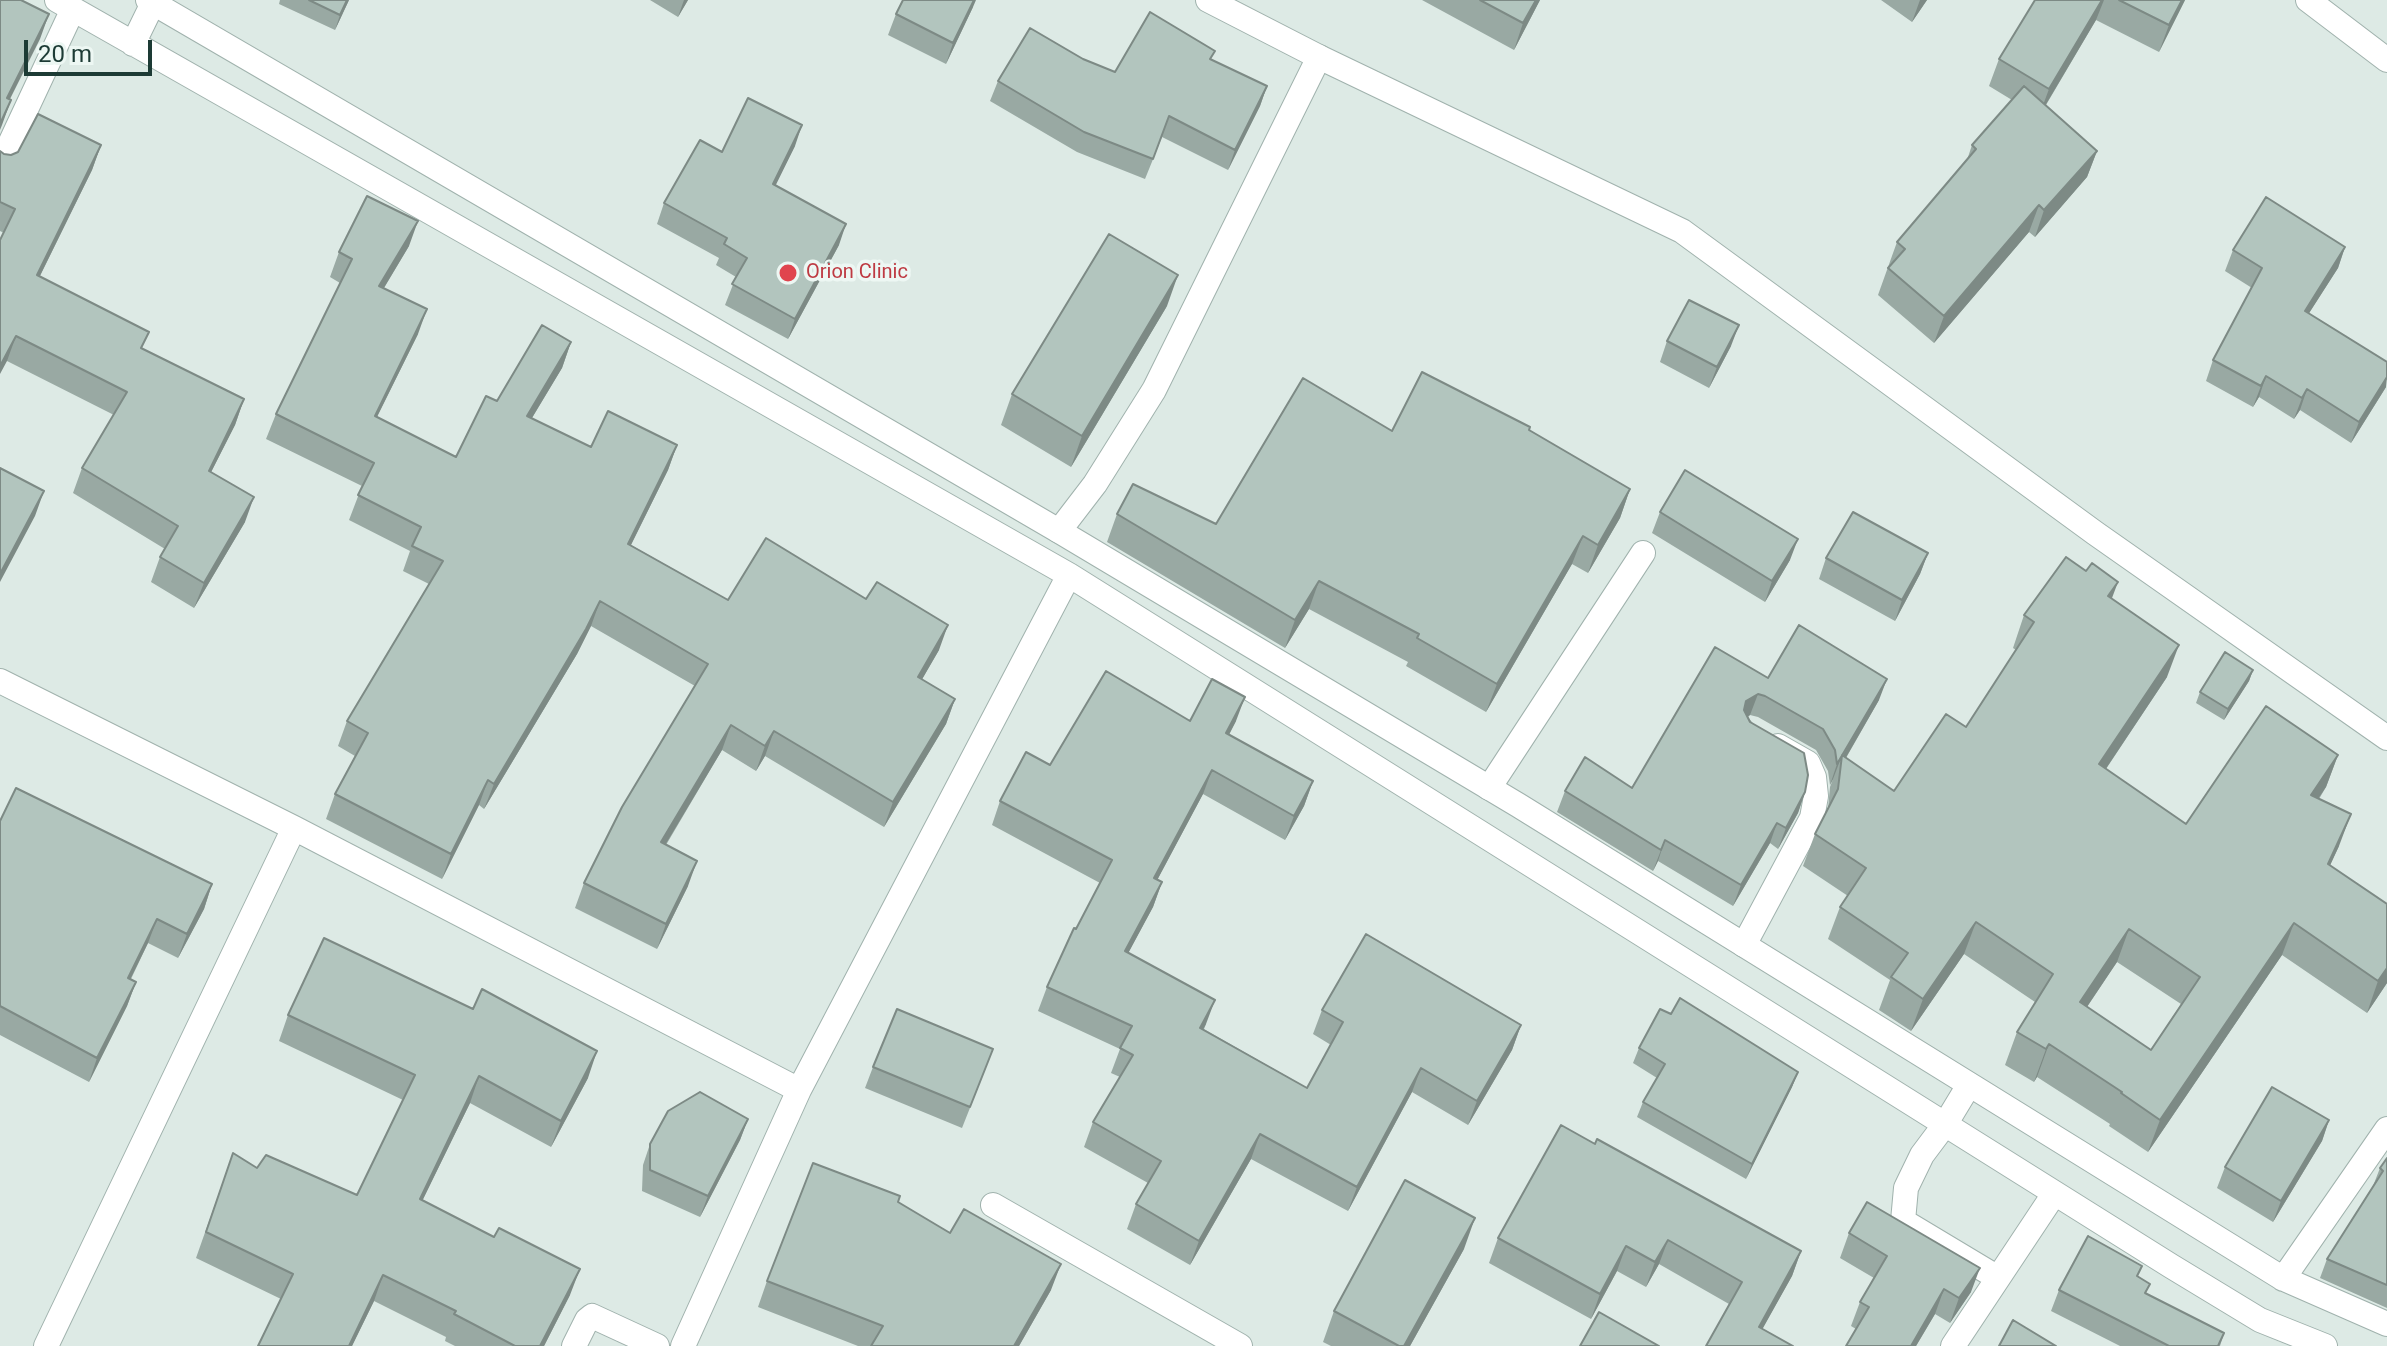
<!DOCTYPE html>
<html>
<head>
<meta charset="utf-8">
<style>
  body { margin:0 }
  #map { position:relative; width:2387px; height:1346px; overflow:hidden; background:#ddeae5; font-family:Roboto,sans-serif }
  canvas { display:block }
  .scale { position:absolute; left:24px; top:40px; width:128px; height:36px; box-sizing:border-box; border:4px solid #1d3b35; border-top:0; padding-left:10px; font-size:24px; line-height:28px; white-space:nowrap; color:#1d3b35; -webkit-text-stroke:6px #edf7f3; paint-order:stroke }
</style>
</head>
<body>
<div id="map">
<canvas width="2387" height="1346"></canvas>
<div class="scale">20 m</div>
</div>
<script>
const context = document.querySelector('canvas').getContext('2d');
context.lineJoin = 'round';
function toPath(rows) {
  const path = new Path2D();
  for (const r of rows) {
    path.moveTo(r[0], r[1]);
    for (let i = 2; i < r.length; i += 2) path.lineTo(r[i], r[i + 1]);
  }
  return path;
}
function stroke(path, color, width, dash) {
  context.strokeStyle = color;
  context.lineWidth = width;
  context.lineCap = dash ? 'butt' : 'round';
  context.setLineDash(dash || []);
  context.stroke(path);
}
function fillPath(path, color) {
  context.fillStyle = color;
  context.fill(path, 'evenodd');
}
function drawText(font, color, halo, rows, align = 'center') {
  context.font = font + ' Roboto,sans-serif';
  context.lineWidth = 7;
  context.setLineDash([]);
  context.textBaseline = 'middle';
  context.strokeStyle = halo;
  context.fillStyle = color;
  for (const [text, x, y, turn = 0] of rows) {
    context.save();
    context.translate(x, y);
    context.rotate((+turn || 0) * Math.PI / 180);
    context.textAlign = isNaN(turn) ? turn : align;
    if (halo) context.strokeText(text, 0, 0);
    context.fillText(text, 0, 0);
    context.restore();
  }
}
const lane = toPath([
  [1059,531,1095,484,1154,390,1319,57],
  [1489,788,1643,553],
  [1744,945,1812,818,1816,796,1814,777,1808,763,1778,746],
  [1969,1085,1946,1123,1922,1155,1906,1188,1903,1221,1998,1278],
  [574,1346,587,1320,592,1316,657,1346],
  [1953,1346,2054,1194]
]);
const street = toPath([
  [57,0,1069,575,2171,1266,2260,1320,2325,1346],
  [148,0,1059,531,1518,805,2282,1278,2387,1324],
  [1208,0,1319,57,1682,231,2095,533,2387,738],
  [2308,0,2387,60],
  [133,44,153,3],
  [0,165,73,9],
  [0,681,294,828,799,1090],
  [993,1205,1240,1346],
  [2283,1279,2387,1129],
  [46,1346,294,828],
  [683,1346,799,1090,1069,575]
]);
stroke(lane, '#a0b2ad', 26);
stroke(street, '#a0b2ad', 26);
stroke(lane, '#fff', 24);
stroke(street, '#fff', 24);
fillPath(toPath([
  [280,0,349,0,335,30,279,4],
  [650,0,688,0,678,17],
  [1422,0,1540,0,1514,50],
  [1881,0,1927,0,1912,22],
  [2035,0,2185,0,2159,52,2096,20,2046,105,2097,151,2087,177,2035,237,2029,232,1934,343,1878,295,1897,242,1967,160,1972,145,2012,100,1989,86,1999,59],
  [973,7,946,64,888,35,896,14],
  [1083,59,1115,72,1211,60,1267,86,1260,106,1228,170,1162,137,1145,179,1077,152,990,101,998,81],
  [101,145,92,170,40,276,143,350,244,399,235,425,211,472,245,522,194,608,151,582,160,557,165,549,73,493,82,468,114,415,7,361,4,233,0,231,0,151,4,154,11,155],
  [795,146,775,185,839,245,788,339,725,305,736,277,716,265,719,258,657,224,664,203,722,152],
  [409,246,384,288,418,334,377,417,456,457,497,401,571,342,562,368,532,418,591,447,677,445,668,470,631,545,728,600,939,650,922,679,955,699,946,724,884,827,765,756,756,771,722,750,666,845,688,886,657,949,575,908,584,883,695,686,591,626,577,654,484,809,479,805,442,879,326,819,335,794,355,756,338,746,347,721,429,584,403,571,410,551,349,520,362,486,266,439,276,414,340,283,330,277,339,252],
  [2345,247,2338,268,2309,313,2386,387,2351,443,2300,410,2294,419,2259,397,2253,407,2206,381,2213,360,2252,288,2225,271,2233,250],
  [1167,306,1071,467,1001,425,1012,394],
  [1667,341,1731,346,1709,388,1660,362],
  [1392,431,1529,431,1630,489,1620,518,1588,573,1572,564,1486,712,1406,666,1408,662,1309,609,1285,648,1107,542,1117,514,1216,524],
  [1660,512,1790,560,1765,602,1652,533],
  [1928,553,1920,574,1895,621,1819,579,1826,558],
  [2112,599,2167,677,2106,769,2186,824,2338,755,2326,787,2319,799,2339,846,2330,865,2387,983,2367,1013,2282,955,2148,1152,2109,1126,2110,1124,2037,1077,2034,1082,2005,1065,2017,1032,2035,1002,1964,954,1911,1031,1879,1010,1890,980,1828,939,1840,907,1848,896,1803,866,1815,834,1828,809,1830,787,1833,779,1830,785,1828,771,1816,750,1758,717,1750,715,1748,717,1805,792,1798,813,1778,849,1770,843,1733,906,1658,861,1653,871,1557,812,1565,791,1632,788,1768,678,1879,700,1846,758,1894,791,1966,727,2016,650,2013,648,2024,615],
  [2117,962,2181,1004,2151,1050,2087,1007],
  [2253,670,2249,681,2224,720,2196,703,2200,692],
  [1190,721,1236,721,1229,735,1313,781,1304,806,1285,840,1203,794,1157,880,1162,882,1153,907,1128,953,1206,1024,1204,1029,1307,1088,1331,1045,1313,1034,1322,1010,1521,1025,1512,1050,1468,1125,1412,1092,1348,1211,1251,1159,1190,1265,1127,1229,1136,1204,1148,1183,1084,1147,1093,1122,1120,1077,1111,1073,1120,1049,1038,1011,1047,987,1100,883,992,825,1000,801,1050,765],
  [0,821,212,884,204,909,178,958,148,943,131,979,136,982,127,1006,89,1082,0,1035],
  [288,1015,588,1078,551,1147,470,1103,422,1201,570,1295,544,1346,455,1346,445,1341,446,1337,374,1301,352,1346,258,1346,281,1299,196,1258,233,1153,257,1168,357,1195,403,1100,279,1041],
  [1639,1048,1798,1072,1792,1087,1746,1179,1637,1117,1643,1102,1657,1078,1633,1063],
  [873,1067,985,1070,962,1128,865,1088],
  [748,1119,740,1140,700,1217,642,1191,643,1165,650,1144],
  [2329,1120,2322,1141,2273,1222,2217,1188,2225,1167],
  [1595,1144,1801,1251,1792,1276,1762,1329,1706,1346,1729,1304,1659,1264,1646,1287,1617,1271,1591,1319,1489,1263,1498,1238],
  [2387,1158,2387,1308,2320,1278,2327,1259,2373,1186,2380,1168],
  [898,1202,950,1233,1051,1290,1019,1346,858,1346,758,1307,767,1281],
  [1849,1233,1971,1292,1950,1323,1935,1314,1916,1346,1846,1346,1856,1329,1851,1326,1860,1302,1874,1278,1840,1258],
  [1464,1249,1410,1346,1331,1346,1323,1342,1334,1311],
  [2138,1277,2146,1294,2224,1333,2220,1346,2120,1346,2051,1311,2059,1290]
]), '#99a9a3');
fillPath(toPath([
  [347,0,349,0,335,30,340,15],
  [684,0,688,0,678,17],
  [974,0,976,0,973,7,946,64,953,43],
  [1536,0,1540,0,1514,50,1523,23],
  [1920,0,1927,0,1912,22],
  [2102,0,2104,0,2096,20,2039,116,2049,89],
  [2182,0,2185,0,2159,52,2169,25],
  [49,14,40,39,0,119,7,98],
  [1267,86,1260,106,1228,170,1235,150],
  [11,100,2,125,0,130,0,124],
  [802,125,795,146,766,205,773,184],
  [101,145,92,170,28,300,37,275],
  [2097,151,2087,177,2035,237,2044,210],
  [2039,205,2029,232,1934,343,1944,316],
  [418,221,409,246,370,311,379,286],
  [846,224,839,245,788,339,795,319],
  [2345,247,2338,268,2297,332,2305,311],
  [1178,275,1167,306,1071,467,1082,436],
  [427,309,418,334,365,441,375,416],
  [1739,325,1731,346,1709,388,1717,367],
  [16,336,7,361,0,374,0,366],
  [571,342,562,368,518,441,527,416],
  [2266,376,2259,397,2253,407,2261,386],
  [2387,377,2386,387,2351,443,2359,422],
  [2307,389,2300,410,2294,419,2302,398],
  [244,399,235,425,199,496,209,471],
  [677,445,668,470,619,569,628,544],
  [1630,489,1620,518,1588,573,1598,545],
  [44,491,35,516,0,582,0,574],
  [254,497,245,522,194,608,204,583],
  [1583,536,1572,564,1486,712,1497,684],
  [1798,539,1790,560,1765,602,1772,581],
  [1928,553,1920,574,1895,621,1902,600],
  [1319,581,1309,609,1285,648,1295,620],
  [2118,582,2106,614,2108,596],
  [600,601,591,626,577,654,484,809,494,784],
  [948,625,939,650,909,702,918,677],
  [2179,645,2167,677,2087,797,2099,764],
  [2253,670,2249,681,2224,720,2228,709],
  [1887,679,1879,700,1841,766,1842,757],
  [1758,694,1750,715,1738,722,1746,701],
  [1245,697,1236,721,1217,757,1226,733],
  [955,699,946,724,884,827,893,802],
  [731,725,722,750,652,867,661,842],
  [774,731,765,756,756,771,765,746],
  [2338,755,2326,787,2299,827,2311,795],
  [1841,758,1833,779,1830,785,1837,764],
  [1212,770,1203,794,1145,903,1154,878],
  [488,780,479,805,442,879,451,854],
  [1313,781,1304,806,1285,840,1294,816],
  [1805,792,1798,813,1778,849,1786,828],
  [2351,814,2339,846,2316,896,2328,864],
  [1777,823,1770,843,1733,906,1741,885],
  [1665,840,1658,861,1653,871,1661,850],
  [697,861,688,886,657,949,666,924],
  [1162,882,1153,907,1116,976,1125,951],
  [212,884,204,909,178,958,187,934],
  [157,919,148,943,119,1002,128,978],
  [1976,922,1964,954,1911,1031,1923,999],
  [2294,923,2282,955,2148,1152,2160,1120],
  [2129,929,2117,962,2068,1035,2080,1002],
  [2387,968,2387,983,2367,1013,2378,981],
  [136,982,127,1006,89,1082,97,1058],
  [1215,1000,1206,1024,1191,1052,1200,1028],
  [1521,1025,1512,1050,1468,1125,1477,1101],
  [2049,1044,2037,1077,2034,1082,2046,1049],
  [597,1051,588,1078,551,1147,561,1121],
  [1421,1068,1412,1092,1348,1211,1357,1187],
  [1798,1072,1792,1087,1746,1179,1752,1164],
  [479,1076,470,1103,410,1226,420,1199],
  [748,1119,740,1140,700,1217,708,1196],
  [2329,1120,2322,1141,2273,1222,2281,1201],
  [1260,1134,1251,1159,1190,1265,1199,1241],
  [1475,1218,1464,1249,1410,1346,1404,1346],
  [1668,1240,1659,1264,1646,1287,1655,1262],
  [1626,1246,1617,1271,1591,1319,1600,1294],
  [1801,1251,1792,1276,1753,1346,1759,1327],
  [1061,1264,1051,1290,1019,1346,1014,1346],
  [1980,1268,1971,1292,1950,1323,1959,1298],
  [580,1269,570,1295,544,1346,540,1346],
  [383,1275,374,1301,352,1346,349,1346],
  [1944,1289,1935,1314,1916,1346,1911,1346]
]), '#7d8a85');
const building = toPath([
  [0,0,21,0,49,14,7,98,11,100,0,124,0,0],
  [309,0,347,0,340,15,309,0],
  [903,0,974,0,953,43,896,14,903,0],
  [1480,0,1536,0,1523,23,1480,0],
  [2035,0,2102,0,2049,89,1999,59,2035,0],
  [2119,0,2182,0,2169,25,2119,0],
  [1150,12,1215,51,1210,59,1267,86,1235,150,1169,116,1153,159,1084,132,998,81,1030,28,1083,59,1115,72,1150,12],
  [2024,86,2097,151,2044,210,2039,205,1944,316,1888,268,1905,249,1897,242,1976,149,1972,145,2024,86],
  [748,98,802,125,773,184,846,224,795,319,732,284,747,258,724,244,727,238,664,203,700,140,722,152,748,98],
  [38,114,101,145,37,275,149,332,141,348,244,399,209,471,254,497,204,583,160,557,178,526,82,468,127,392,16,336,0,366,0,240,15,209,0,202,0,151,4,154,11,155,18,152,38,114],
  [367,196,418,221,379,286,427,309,375,416,456,457,486,396,497,401,542,325,571,342,527,416,591,447,608,411,677,445,628,544,728,600,766,538,866,599,877,582,948,625,918,677,955,699,893,802,774,731,765,746,731,725,661,842,697,861,666,924,584,883,622,807,708,664,600,601,586,629,494,784,488,780,451,854,335,794,368,733,347,721,443,561,412,546,421,527,358,495,374,463,276,414,352,259,339,252,367,196],
  [2266,197,2345,247,2305,311,2387,362,2387,377,2359,422,2307,389,2302,398,2266,376,2261,386,2213,360,2262,268,2233,250,2266,197],
  [1109,234,1178,275,1082,436,1012,394,1109,234],
  [1689,300,1739,325,1717,367,1667,341,1689,300],
  [1422,372,1530,427,1529,430,1630,489,1598,545,1583,536,1497,684,1417,638,1419,634,1319,581,1295,620,1117,514,1133,484,1216,524,1303,378,1392,431,1422,372],
  [0,468,44,491,0,574,0,468],
  [1685,470,1798,539,1772,581,1660,512,1685,470],
  [1853,512,1928,553,1902,600,1826,558,1853,512],
  [2066,557,2086,571,2092,563,2118,582,2108,596,2179,645,2099,764,2186,824,2266,706,2338,755,2311,795,2351,814,2328,864,2387,904,2387,968,2378,981,2294,923,2160,1120,2121,1093,2122,1092,2049,1044,2046,1049,2017,1032,2053,974,1976,922,1923,999,1891,977,1908,953,1840,907,1866,868,1815,834,1838,789,1842,755,1894,791,1946,714,1966,727,2034,622,2024,615,2066,557],
  [2129,929,2200,977,2151,1050,2080,1002,2129,929],
  [1799,625,1887,679,1837,764,1835,750,1823,729,1765,696,1758,694,1746,701,1744,710,1750,722,1804,753,1808,775,1805,792,1786,828,1777,823,1741,885,1665,840,1661,850,1565,791,1585,757,1632,788,1715,647,1768,678,1799,625],
  [2225,652,2253,670,2228,709,2200,692,2225,652],
  [1106,671,1190,721,1212,679,1245,697,1226,733,1313,781,1294,816,1212,770,1154,878,1162,882,1125,951,1215,1000,1200,1028,1307,1088,1343,1022,1322,1010,1366,934,1521,1025,1477,1101,1421,1068,1357,1187,1260,1134,1199,1241,1136,1204,1161,1161,1093,1122,1133,1055,1120,1048,1132,1026,1047,987,1074,928,1076,929,1112,860,1000,801,1026,752,1050,765,1106,671],
  [16,788,212,884,187,934,157,919,128,978,136,982,97,1058,0,1006,0,821,16,788],
  [324,938,473,1009,482,989,597,1051,561,1121,479,1076,420,1199,494,1237,499,1228,580,1269,540,1346,515,1346,454,1314,456,1311,383,1275,349,1346,258,1346,293,1274,206,1232,233,1153,257,1168,266,1155,357,1195,415,1075,288,1015,324,938],
  [1680,998,1798,1072,1752,1164,1643,1102,1665,1064,1639,1048,1660,1009,1671,1014,1680,998],
  [897,1009,993,1049,970,1107,873,1067,897,1009],
  [2272,1087,2329,1120,2281,1201,2225,1167,2272,1087],
  [700,1092,748,1119,708,1196,650,1170,650,1144,668,1111,700,1092],
  [1561,1125,1595,1144,1597,1139,1801,1251,1759,1327,1793,1346,1706,1346,1742,1282,1668,1240,1655,1262,1626,1246,1600,1294,1498,1238,1561,1125],
  [2387,1158,2387,1285,2327,1259,2383,1171,2380,1168,2387,1158],
  [813,1163,900,1196,898,1202,950,1233,964,1209,1061,1264,1014,1346,871,1346,883,1326,767,1281,813,1163],
  [1405,1180,1475,1218,1404,1346,1399,1346,1334,1311,1405,1180],
  [1867,1202,1980,1268,1959,1298,1944,1289,1911,1346,1846,1346,1869,1307,1860,1302,1887,1256,1849,1233,1867,1202],
  [2088,1236,2142,1266,2137,1276,2150,1284,2145,1293,2224,1333,2218,1346,2169,1346,2059,1290,2088,1236],
  [1599,1312,1659,1346,1580,1346,1599,1312],
  [2013,1320,2056,1346,1999,1346,2013,1320]
]);
fillPath(building, '#b2c5be');
stroke(building, '#7d8a85', 2);
for (const [x, y, r, color] of [
  [788,273,10,"#e0444e"]
]) {
  const dot = new Path2D();
  dot.arc(x, y, r, 0, 2 * Math.PI);
  context.fillStyle = color;
  context.fill(dot);
  stroke(dot, '#edf7f3', 3);
}
drawText('20px', '#be3a42', '#edf7f3', [
  ["Orion Clinic",806,273]
], 'left');
</script>
</body>
</html>
